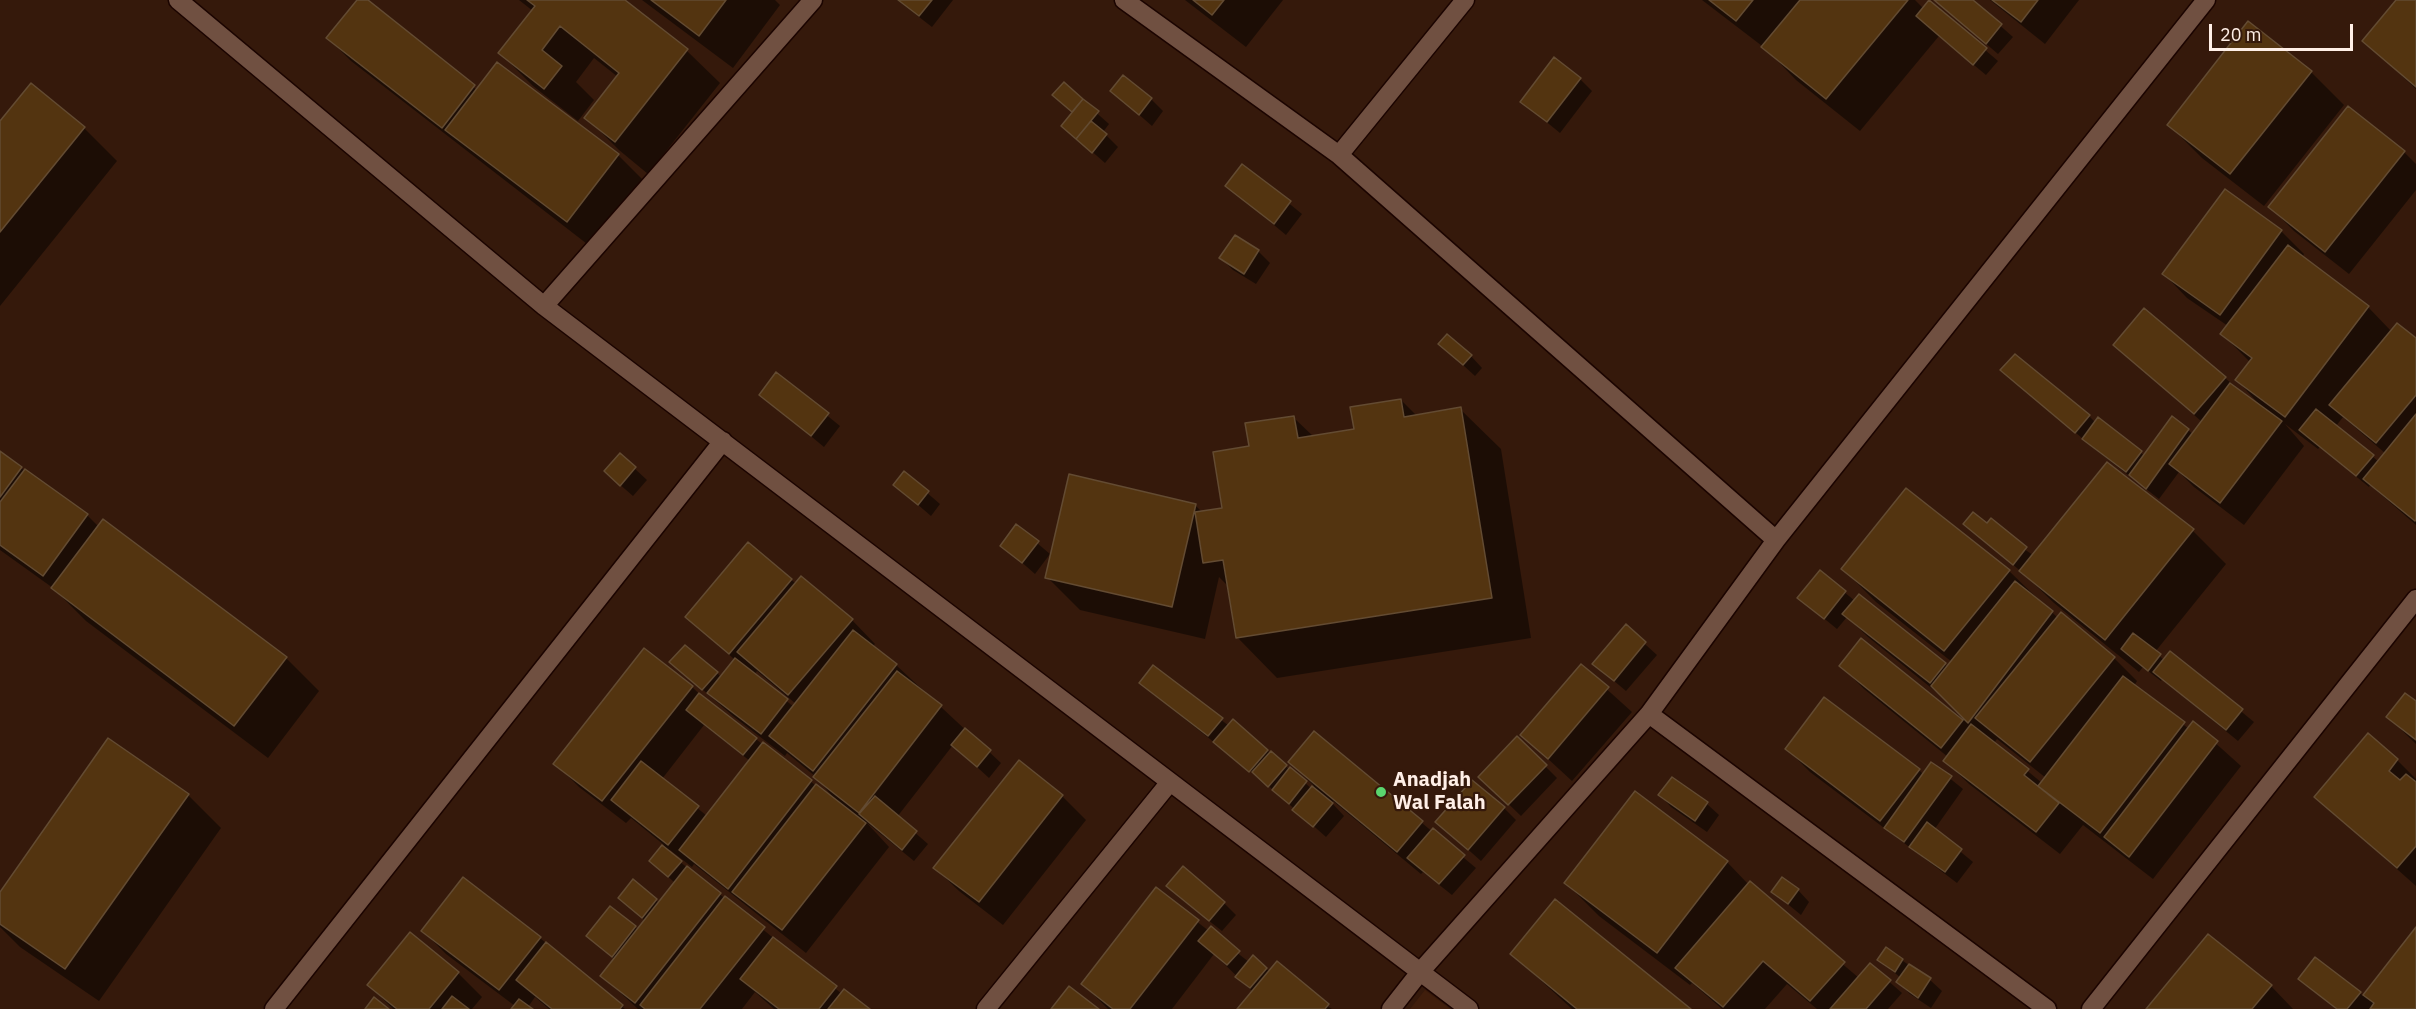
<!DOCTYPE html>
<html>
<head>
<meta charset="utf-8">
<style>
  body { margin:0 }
  #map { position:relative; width:2416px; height:1009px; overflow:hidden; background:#35190b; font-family:"IBM Plex Sans",sans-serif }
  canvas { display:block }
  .scale { position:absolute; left:2209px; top:24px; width:144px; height:27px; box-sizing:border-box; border:3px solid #ffefe7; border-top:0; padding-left:8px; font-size:18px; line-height:21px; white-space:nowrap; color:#ffefe7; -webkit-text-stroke:4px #35190b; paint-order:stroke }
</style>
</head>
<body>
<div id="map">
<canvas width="2416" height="1009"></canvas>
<div class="scale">20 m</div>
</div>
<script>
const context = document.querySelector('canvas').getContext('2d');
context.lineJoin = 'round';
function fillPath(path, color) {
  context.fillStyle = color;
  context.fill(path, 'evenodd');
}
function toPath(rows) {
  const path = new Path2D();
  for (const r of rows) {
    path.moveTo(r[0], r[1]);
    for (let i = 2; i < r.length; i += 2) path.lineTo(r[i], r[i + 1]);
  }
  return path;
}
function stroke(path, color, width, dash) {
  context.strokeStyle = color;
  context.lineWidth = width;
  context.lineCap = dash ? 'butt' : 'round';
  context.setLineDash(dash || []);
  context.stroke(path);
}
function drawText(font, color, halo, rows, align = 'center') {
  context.font = font + ' "IBM Plex Sans",sans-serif';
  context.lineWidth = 4.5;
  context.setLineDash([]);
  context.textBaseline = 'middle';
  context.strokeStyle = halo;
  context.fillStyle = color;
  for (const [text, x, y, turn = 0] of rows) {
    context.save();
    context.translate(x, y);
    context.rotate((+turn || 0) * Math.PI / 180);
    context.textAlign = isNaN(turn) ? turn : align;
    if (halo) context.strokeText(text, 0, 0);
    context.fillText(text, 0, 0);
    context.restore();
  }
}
fillPath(toPath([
  [1425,990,1450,1009,1410,1009]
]), '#401e0c');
fillPath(toPath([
  [359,0,366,0,477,90,618,155,651,188,600,254,351,61,328,38],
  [519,0,623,0,687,51,720,83,648,174,619,150,586,117,618,77,594,58,576,82,594,100,578,121,533,86,500,53,533,11],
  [642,0,775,0,780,5,733,68],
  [897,0,953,0,932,27],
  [1185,0,1283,0,1246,47],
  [1702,0,1915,0,1924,9,1929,2,1998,61,1986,75,1939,36,1860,131,1796,80,1766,49],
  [1935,0,1971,0,2013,37,1998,54],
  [1990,0,2079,0,2045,44],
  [2398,0,2416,2,2416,89,2364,41],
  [2311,72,2344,105,2264,206,2202,158,2169,125],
  [1580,79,1592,91,1560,133,1522,102],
  [1064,84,1109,124,1103,132,1118,147,1105,163,1063,126,1073,113,1054,95],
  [1112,91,1151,99,1163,111,1152,126],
  [0,124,84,128,117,161,0,306],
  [2404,152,2416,164,2416,190,2349,274,2294,231,2270,207],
  [1243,166,1302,214,1286,235,1227,186],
  [2281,231,2304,254,2302,258,2368,307,2392,332,2416,340,2416,525,2370,485,2369,487,2320,447,2318,449,2285,424,2304,446,2244,525,2194,487,2179,472,2159,499,2096,450,2002,370,2089,416,2096,423,2099,420,2145,456,2172,418,2193,434,2202,422,2115,345,2225,378,2265,411,2237,380,2250,362,2222,334,2228,326,2187,298,2164,274],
  [2343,417,2386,454,2379,462,2336,426],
  [1258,251,1270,263,1256,284,1233,270,1221,258],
  [1440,344,1471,356,1482,368,1475,376],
  [776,374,840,426,824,447,761,395],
  [1401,400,1417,416,1460,409,1501,449,1531,638,1277,678,1237,637,1229,587,1219,577,1205,639,1080,610,1047,577,1195,505,1202,512,1223,509,1251,448,1294,418,1314,437,1355,431],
  [0,453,87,515,99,527,286,658,319,691,268,758,86,621,53,588,0,550],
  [620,455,647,480,633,496,618,483],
  [2107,464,2193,531,2226,564,2155,652,2164,660,2170,653,2254,722,2238,741,2162,679,2161,681,2143,667,2139,672,2054,603,2024,574,1965,524,1988,525,2033,555],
  [904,473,940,504,931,516,895,485],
  [1017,526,1050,554,1035,574,1002,545],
  [1843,569,2009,571,2058,618,2114,658,2137,681,2134,686,2189,729,2193,723,2241,766,2153,879,2083,825,2060,854,1969,784,1945,761,1948,757,1864,689,1841,666,1861,640,1967,722,1945,699,1868,637,1847,617,1837,629,1799,598,1820,572,1855,601,1948,667,1952,662,1876,602],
  [1997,739,2046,778,2042,783,1994,743],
  [791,580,852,620,875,644,872,647,896,665,1001,763,989,778,953,745,897,817,928,844,914,861,866,822,889,847,806,953,694,864,692,867,670,850,668,852,842,994,868,1009,774,1009,755,992,742,1009,638,1009,602,976,615,960,588,936,635,927,638,930,645,921,620,898,634,881,659,903,675,883,651,861,664,845,631,818,626,823,579,787,555,763,692,687,708,702,837,802,816,777,787,753,785,756,733,716,671,662,717,673,721,677,735,660,687,616],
  [757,671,796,704,794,707,754,675],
  [704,725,750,761,707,816,662,779],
  [1626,627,1657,655,1626,691,1594,664],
  [1581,666,1632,712,1572,781,1522,735],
  [1154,667,1229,726,1233,721,1312,789,1314,786,1290,762,1314,733,1476,868,1452,895,1423,872,1421,874,1333,801,1332,803,1344,816,1326,837,1263,781,1153,694,1141,682],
  [2416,703,2416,744,2388,717],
  [1517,738,1557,778,1521,816,1492,788],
  [1787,749,1919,770,1924,775,1932,764,1963,789,1934,830,1973,862,1957,883,1810,772],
  [2397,760,2416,779,2416,886,2316,797],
  [1019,762,1062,796,1086,820,1003,925,959,891,935,868],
  [188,795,221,828,99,1001,20,947,0,927,0,895],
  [1660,795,1707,804,1719,815,1707,832,1671,807],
  [1504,808,1516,820,1481,861,1437,822],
  [1727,862,1749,885,1859,978,1870,965,1902,993,1888,1009,1817,1009,1787,984,1765,1009,1722,1009,1692,983,1690,985,1599,916,1566,883],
  [1156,890,1249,962,1253,957,1270,972,1332,1009,1239,1009,1253,992,1214,954,1172,1009,1108,1009,1083,984],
  [1798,890,1809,902,1801,915,1773,892],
  [1180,898,1224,903,1236,915,1222,931],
  [2416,929,2416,1009,2336,1009,2300,979,2360,993,2363,996],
  [423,931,540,938,625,1009,549,1009,535,997,528,1007,530,1009,513,1009,515,1006,446,954],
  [410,934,458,973,482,997,472,1009,393,1009,369,985],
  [1886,949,1930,980,1942,991,1931,1008,1910,994,1898,982,1901,978,1879,960],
  [1512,954,1689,1009,1572,1009],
  [2271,986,2293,1009,2148,1009]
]), '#0007');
const building = toPath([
  [357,0,368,0,475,85,442,128,326,38,357,0],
  [527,0,625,0,688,49,615,142,584,118,619,73,560,26,542,50,562,66,544,89,498,53,535,6,527,0],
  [651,0,726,0,699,36,651,0],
  [898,0,932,0,919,16,898,0],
  [1193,0,1224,0,1212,15,1193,0],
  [1709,0,1753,0,1736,21,1709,0],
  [1800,0,1908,0,1826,99,1761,47,1800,0],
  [1929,0,1987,48,1973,65,1916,16,1929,0],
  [1934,0,1973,0,2002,24,1986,44,1934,0],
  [1992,0,2038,0,2021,22,1992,0],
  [2396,0,2416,0,2416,87,2362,41,2396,0],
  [2248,21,2312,71,2230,174,2167,125,2248,21],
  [1554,57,1581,78,1547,122,1520,102,1554,57],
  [497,62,619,154,567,222,445,130,497,62],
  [1123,75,1152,98,1139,115,1110,91,1123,75],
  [1064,82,1083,99,1072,112,1052,95,1064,82],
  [31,83,85,127,0,232,0,121,31,83],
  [1083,99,1099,111,1076,139,1061,126,1083,99],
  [2348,106,2405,151,2325,252,2268,207,2348,106],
  [1091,121,1107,134,1092,153,1076,139,1091,121],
  [1242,164,1291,201,1274,224,1225,186,1242,164],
  [2225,189,2282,230,2220,315,2162,274,2225,189],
  [1235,235,1259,250,1244,274,1219,258,1235,235],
  [2288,245,2369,306,2285,417,2235,380,2252,358,2220,334,2288,245],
  [2144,308,2226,377,2194,414,2113,345,2144,308],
  [2397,323,2416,338,2416,395,2376,443,2329,405,2397,323],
  [1447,334,1472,355,1463,365,1438,344,1447,334],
  [2015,354,2090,415,2075,433,2000,370,2015,354],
  [776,372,829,413,811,436,759,395,776,372],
  [2230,383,2282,421,2220,503,2169,464,2230,383],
  [1401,399,1404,417,1461,407,1492,598,1236,638,1223,560,1203,563,1195,512,1222,508,1213,452,1249,446,1245,423,1294,416,1298,438,1354,429,1350,407,1401,399],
  [2316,409,2374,455,2356,476,2299,430,2316,409],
  [2416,414,2416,520,2415,521,2363,479,2416,414],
  [2172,416,2189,429,2146,489,2129,475,2172,416],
  [2098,417,2142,451,2126,472,2082,439,2098,417],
  [0,451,22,467,0,497,0,451],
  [620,453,636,467,620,486,604,471,620,453],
  [2107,462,2194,529,2105,640,2019,571,2107,462],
  [25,469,88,514,43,576,0,545,0,502,25,469],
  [904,471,929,491,918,505,893,485,904,471],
  [1069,474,1196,504,1172,607,1045,578,1069,474],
  [1906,488,2010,570,1944,651,1841,569,1906,488],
  [1973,512,1987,523,1991,518,2027,547,2013,565,1963,524,1973,512],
  [103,519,287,657,234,726,51,588,103,519],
  [1016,524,1039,541,1022,563,1000,546,1016,524],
  [748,542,792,579,729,654,685,617,748,542],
  [1820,570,1846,591,1824,619,1797,598,1820,570],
  [801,576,853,619,788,695,737,652,801,576],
  [2015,581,2053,611,1968,723,1931,686,2015,581],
  [1859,594,1946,663,1930,683,1842,614,1859,594],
  [2061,612,2115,657,2030,762,1975,718,2061,612],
  [1626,624,1646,642,1614,681,1592,664,1626,624],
  [853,630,897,664,813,771,769,736,853,630],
  [2133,633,2161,654,2148,671,2121,649,2133,633],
  [1861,638,1963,720,1941,748,1839,666,1861,638],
  [685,645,718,672,702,690,669,662,685,645],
  [644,648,693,686,602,801,553,764,644,648],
  [2170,651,2243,709,2226,730,2153,672,2170,651],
  [735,658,788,699,761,734,707,693,735,658],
  [1581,664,1609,687,1548,759,1520,735,1581,664],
  [1153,665,1223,718,1208,736,1139,683,1153,665],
  [897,671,942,705,859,813,813,777,897,671],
  [2123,676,2185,722,2100,833,2038,786,2123,676],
  [699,693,757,738,743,755,686,710,699,693],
  [2405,693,2416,701,2416,740,2386,717,2405,693],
  [1824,697,1920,769,1880,821,1785,749,1824,697],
  [1233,719,1268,750,1249,772,1213,742,1233,719],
  [2193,721,2218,741,2129,857,2104,837,2193,721],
  [1971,724,2029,769,2024,775,2059,803,2036,832,1943,761,1971,724],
  [965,728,991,750,977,767,951,745,965,728],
  [1314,731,1423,821,1397,852,1288,762,1314,731],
  [2368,733,2398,759,2389,771,2400,780,2406,774,2416,782,2416,846,2397,868,2314,797,2368,733],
  [1517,736,1547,765,1508,805,1478,777,1517,736],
  [108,738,189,794,65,969,0,924,0,892,108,738],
  [763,742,812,780,728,889,679,850,763,742],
  [1271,751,1287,765,1268,787,1252,772,1271,751],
  [1019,760,1063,795,979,902,933,868,1019,760],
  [641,761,699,806,668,845,611,800,641,761],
  [1931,762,1952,776,1904,842,1884,828,1931,762],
  [1290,767,1307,781,1289,804,1272,790,1290,767],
  [1672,777,1708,802,1695,821,1658,795,1672,777],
  [1472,780,1505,807,1468,850,1435,822,1472,780],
  [816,784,866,823,782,930,732,892,816,784],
  [1312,786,1333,803,1313,827,1292,810,1312,786],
  [1635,791,1728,861,1657,953,1564,883,1635,791],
  [875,796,917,831,902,850,859,814,875,796],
  [1927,822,1962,849,1945,872,1909,847,1927,822],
  [1433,828,1465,855,1439,884,1407,858,1433,828],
  [662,845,682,861,668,877,649,861,662,845],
  [687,866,721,893,635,1003,600,976,687,866],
  [1183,866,1225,902,1209,921,1166,886,1183,866],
  [463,877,541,937,499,990,421,931,463,877],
  [1782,877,1799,889,1788,904,1771,892,1782,877],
  [633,879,657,899,642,918,618,898,633,879],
  [1750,881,1845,962,1810,1001,1763,961,1723,1007,1675,968,1750,881],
  [1156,887,1199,920,1130,1009,1113,1009,1081,984,1156,887],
  [725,896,765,927,700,1009,645,1009,640,1005,725,896],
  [1555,899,1691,1009,1577,1009,1510,954,1555,899],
  [610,906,636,926,612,957,586,936,610,906],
  [1211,926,1240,951,1227,965,1198,941,1211,926],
  [2416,927,2416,1009,2370,1009,2374,1003,2363,995,2416,927],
  [410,932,459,972,429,1009,397,1009,367,985,410,932],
  [2208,934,2272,985,2252,1009,2146,1009,2208,934],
  [773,937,837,986,819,1009,779,1009,740,979,773,937],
  [546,942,623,1005,620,1009,552,1009,516,980,546,942],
  [1886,947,1903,959,1895,972,1877,960,1886,947],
  [1253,955,1267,968,1250,988,1235,977,1253,955],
  [2315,957,2361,992,2347,1009,2337,1009,2298,979,2315,957],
  [1277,961,1329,1004,1325,1009,1237,1009,1277,961],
  [1870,963,1891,980,1866,1009,1830,1009,1870,963],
  [1909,964,1931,978,1918,998,1896,982,1909,964],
  [1069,986,1099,1009,1051,1009,1069,986],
  [844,989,870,1009,828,1009,844,989],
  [452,996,469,1009,442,1009,452,996],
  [374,997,389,1009,365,1009,374,997],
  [519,999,533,1009,511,1009,519,999]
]);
fillPath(building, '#533410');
stroke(building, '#634b32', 1.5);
const minor = toPath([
  [178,0,544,306,1469,1009],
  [1124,0,1339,155,1776,540],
  [1339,155,1465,0],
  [544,306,813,0],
  [1649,714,2047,1009],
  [274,1009,723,441],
  [986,1009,1170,782],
  [1391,1009,1420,972,1649,714,1776,540,2206,0],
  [2091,1009,2416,599]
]);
stroke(minor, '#1b0400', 21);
stroke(minor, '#705041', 18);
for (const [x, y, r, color] of [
  [1381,792,6,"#5ad56e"]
]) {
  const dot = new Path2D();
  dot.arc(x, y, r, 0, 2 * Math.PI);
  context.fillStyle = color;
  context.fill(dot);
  stroke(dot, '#35190b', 2);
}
drawText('bold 20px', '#ffefe7', '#35190b', [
  ["Anadjah",1393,780],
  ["Wal Falah",1393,803]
], 'left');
</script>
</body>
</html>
